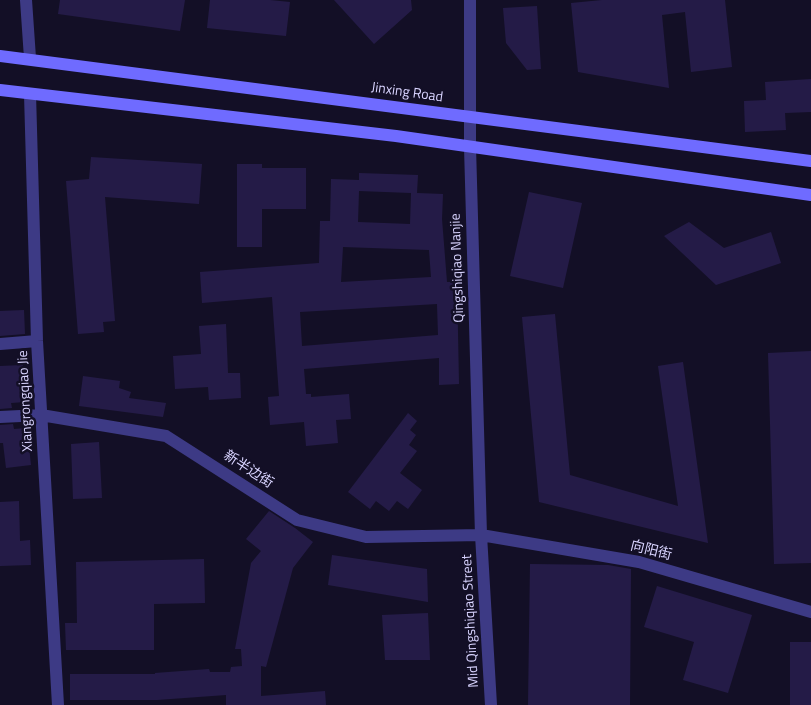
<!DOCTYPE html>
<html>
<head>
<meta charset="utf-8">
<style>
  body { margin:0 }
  canvas { display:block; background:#130f26 }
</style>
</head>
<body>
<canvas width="811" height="705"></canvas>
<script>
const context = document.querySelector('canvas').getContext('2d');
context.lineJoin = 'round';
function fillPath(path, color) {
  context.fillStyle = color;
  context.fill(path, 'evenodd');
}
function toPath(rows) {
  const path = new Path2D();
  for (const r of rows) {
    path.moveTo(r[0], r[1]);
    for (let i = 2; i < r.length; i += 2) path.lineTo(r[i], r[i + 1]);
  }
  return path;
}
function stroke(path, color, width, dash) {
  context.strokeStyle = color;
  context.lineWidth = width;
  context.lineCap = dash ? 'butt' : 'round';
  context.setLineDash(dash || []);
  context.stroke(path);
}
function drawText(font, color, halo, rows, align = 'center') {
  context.font = font + ' "Titillium Web","Noto Sans SC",sans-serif';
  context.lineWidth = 5;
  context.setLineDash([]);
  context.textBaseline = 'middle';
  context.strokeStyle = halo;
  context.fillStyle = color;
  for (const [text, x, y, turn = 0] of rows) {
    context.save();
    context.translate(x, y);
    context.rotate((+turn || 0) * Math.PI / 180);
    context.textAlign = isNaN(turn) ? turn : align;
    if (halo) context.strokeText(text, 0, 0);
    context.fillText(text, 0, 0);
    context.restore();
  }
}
fillPath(toPath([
  [60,0,185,0,180,31,58,14],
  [210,0,270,0,290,2,286,36,207,28],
  [334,0,411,0,412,10,374,44],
  [602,0,725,0,732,67,691,72,685,12,662,15,669,88,578,72,571,3],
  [537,6,541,69,527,70,506,43,503,8],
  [811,79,811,112,785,113,786,130,745,132,744,101,766,100,765,82],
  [91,157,202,164,199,204,105,197,115,321,103,322,104,332,78,334,66,181,89,179],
  [237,164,262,164,262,168,306,168,306,209,262,209,262,247,237,247],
  [359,173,418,175,417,193,443,194,442,219,447,282,457,282,459,384,439,385,439,358,304,369,306,394,311,394,311,397,349,394,351,419,336,420,338,443,306,446,304,422,270,425,268,397,279,396,272,297,202,303,200,272,319,263,320,221,330,221,331,179,359,180],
  [359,191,411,193,410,224,358,222],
  [343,247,429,250,431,277,341,282],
  [437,304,438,335,302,346,300,312],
  [529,192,582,203,563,288,510,276],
  [689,222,724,248,771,232,781,263,716,285,664,236],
  [24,310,25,334,0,336,0,311],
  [555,314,570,475,678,506,658,366,683,362,708,543,539,502,522,317],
  [226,324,228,373,240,373,241,398,209,400,208,387,175,389,173,356,201,354,199,326],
  [811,351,811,563,774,564,768,353],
  [23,365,25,402,11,403,12,408,0,409,0,366],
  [83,376,120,381,119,388,131,392,129,398,166,403,163,417,79,406],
  [408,413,417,421,410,430,416,435,409,445,417,451,400,473,422,490,408,509,397,501,389,511,376,501,370,509,348,492],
  [13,424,14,429,27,428,31,465,6,468,3,443,0,443,0,425],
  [99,442,102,498,73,499,71,444],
  [19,501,20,541,30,540,31,565,0,566,0,502],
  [269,511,295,528,313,542,293,568,266,667,261,666,261,696,325,691,326,705,226,705,226,695,157,700,70,700,70,674,155,674,155,673,209,669,210,672,230,672,231,667,242,666,241,649,235,649,251,563,261,551,246,539],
  [332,555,427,569,428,602,328,585],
  [204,559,205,603,154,604,154,650,66,650,65,623,77,623,76,562],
  [530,564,608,565,631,569,630,705,528,705],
  [657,586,752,615,728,693,683,680,694,642,644,627],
  [428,613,430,660,385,660,382,615],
  [790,642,811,642,811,705,790,705]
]), '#241b47');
stroke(toPath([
  [26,0,30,58],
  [470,0,470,147,481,535,491,705],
  [30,94,37,341,58,705],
  [0,344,37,341],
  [0,417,41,415,166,436,297,520,366,537,481,535,639,562,811,612]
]), '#3d3a85', 12);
stroke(toPath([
  [0,56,811,161],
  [0,90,396,136,811,195]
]), '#6f6bff', 12);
drawText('14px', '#d9d4ff', '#130f26', [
  ["Jinxing Road",407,93,8],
  ["Qingshiqiao Nanjie",458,268,-92],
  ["Xiangrongqiao Jie",26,401,-93],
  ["新半边街",248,470,33],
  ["向阳街",651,551,14],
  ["Mid Qingshiqiao Street",471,621,-93]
]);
</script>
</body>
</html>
